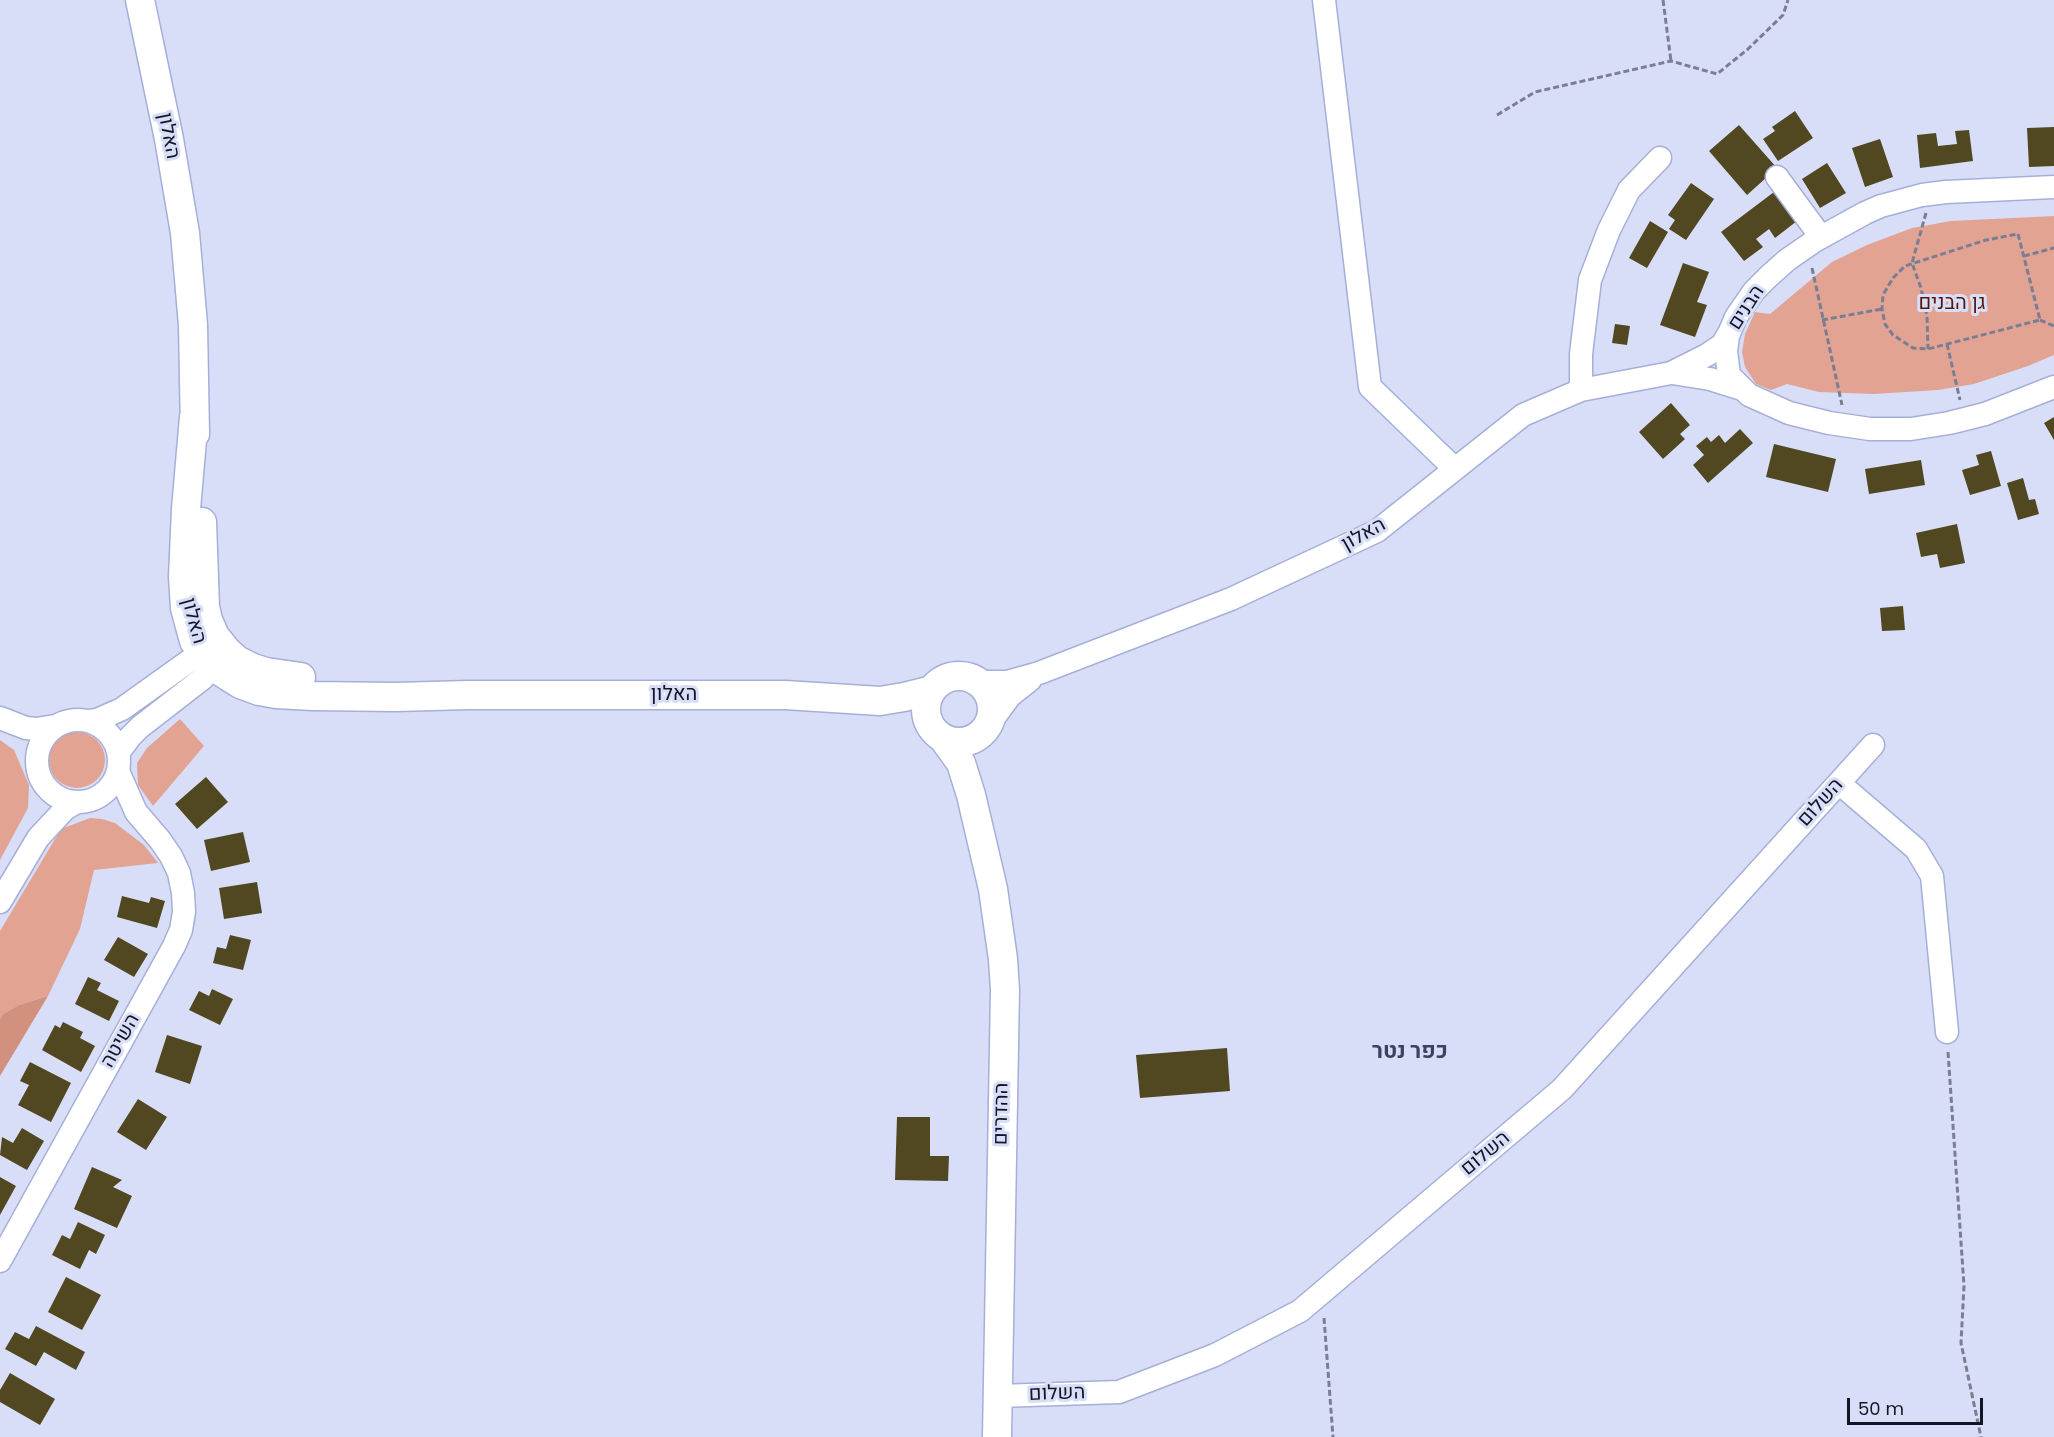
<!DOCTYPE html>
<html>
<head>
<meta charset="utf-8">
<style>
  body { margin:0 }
  #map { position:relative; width:2054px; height:1437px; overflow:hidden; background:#d8def8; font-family:Poppins,sans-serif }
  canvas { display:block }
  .scale { position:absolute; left:1847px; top:1398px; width:136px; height:27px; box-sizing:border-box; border:3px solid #121524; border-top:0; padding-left:8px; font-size:18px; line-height:21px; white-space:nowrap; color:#121524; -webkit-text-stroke:4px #d8def8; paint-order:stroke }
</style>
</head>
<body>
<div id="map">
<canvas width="2054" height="1437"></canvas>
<div class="scale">50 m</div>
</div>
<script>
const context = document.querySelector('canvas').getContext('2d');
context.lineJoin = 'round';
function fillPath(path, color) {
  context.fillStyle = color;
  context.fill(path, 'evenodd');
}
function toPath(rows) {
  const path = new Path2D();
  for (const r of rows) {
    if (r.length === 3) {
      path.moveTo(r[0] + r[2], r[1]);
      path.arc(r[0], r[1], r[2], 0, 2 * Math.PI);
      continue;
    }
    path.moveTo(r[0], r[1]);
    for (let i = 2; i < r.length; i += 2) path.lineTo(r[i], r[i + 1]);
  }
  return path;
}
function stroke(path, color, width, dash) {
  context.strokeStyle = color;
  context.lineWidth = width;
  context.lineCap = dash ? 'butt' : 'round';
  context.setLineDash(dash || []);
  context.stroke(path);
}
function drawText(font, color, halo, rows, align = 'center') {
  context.font = font + ' Poppins,Heebo,sans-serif';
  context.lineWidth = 6;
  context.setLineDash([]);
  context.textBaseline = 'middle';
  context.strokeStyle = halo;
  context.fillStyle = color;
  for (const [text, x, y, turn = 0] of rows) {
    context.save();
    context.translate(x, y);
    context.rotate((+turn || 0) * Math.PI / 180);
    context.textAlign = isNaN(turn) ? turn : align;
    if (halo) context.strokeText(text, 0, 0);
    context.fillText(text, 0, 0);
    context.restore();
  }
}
fillPath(toPath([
  [2054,216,2054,355,2028,366,1974,384,1938,390,1874,394,1819,392,1787,384,1771,390,1756,384,1745,367,1742,352,1745,334,1755,312,1770,314,1832,262,1867,245,1912,228,1951,221],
  [180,719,204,746,153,806,138,785,137,763,147,748],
  [77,760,28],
  [0,740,14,750,29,785,28,808,0,860],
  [90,818,102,819,115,823,144,845,158,863,94,870,80,929,48,996,19,1005,3,1014,0,1019,0,931,61,829]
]), '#e2a392');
fillPath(toPath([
  [48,996,0,1076,0,1019,3,1014,19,1005]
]), '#d2907f');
fillPath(toPath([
  [1795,111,1813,138,1778,161,1763,139,1775,131,1772,127],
  [1739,125,1777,168,1747,195,1709,151],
  [2054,127,2054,166,2029,167,2027,128],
  [1969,130,1973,161,1920,168,1917,135,1936,133,1938,146,1957,144,1955,131],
  [1880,139,1893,177,1865,187,1852,148],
  [1827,163,1846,193,1820,208,1802,179],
  [1691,183,1714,199,1686,240,1669,229,1675,220,1668,215],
  [1774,192,1797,221,1775,238,1769,229,1756,239,1763,247,1744,261,1721,232],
  [1650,221,1668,232,1647,268,1629,258],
  [1683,263,1709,272,1697,302,1707,305,1695,337,1660,325],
  [1615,324,1630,326,1627,345,1612,343],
  [1671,403,1690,425,1680,434,1685,439,1663,459,1639,432],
  [2054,417,2054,440,2044,423],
  [1740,429,1753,443,1708,483,1693,465,1704,455,1696,446,1707,437,1711,442,1719,435,1725,443],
  [1774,444,1836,459,1828,492,1766,477],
  [1991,451,2001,486,1970,495,1962,470,1979,465,1976,455],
  [1921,460,1925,485,1869,494,1865,469],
  [2023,478,2029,500,2035,499,2039,514,2018,520,2007,483],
  [1957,524,1965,563,1940,568,1937,554,1921,557,1916,533],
  [1903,606,1905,630,1882,631,1880,608],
  [206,777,228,802,197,829,175,804],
  [243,832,250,862,211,871,204,840],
  [257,882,262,913,224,919,219,888],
  [122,896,149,903,151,897,165,901,157,928,117,917],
  [230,935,251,940,243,970,213,963,217,947,226,949],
  [118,937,148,954,134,977,104,960],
  [88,977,101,983,97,990,119,1001,109,1021,75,1004],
  [212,989,233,999,220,1025,189,1010,199,991,209,996],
  [63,1022,83,1032,80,1038,95,1046,81,1072,42,1050,55,1025,60,1028],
  [167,1035,202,1046,190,1084,155,1072],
  [1227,1048,1230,1091,1140,1098,1136,1055],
  [30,1062,71,1083,51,1122,18,1105,29,1085,20,1081],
  [138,1099,167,1117,146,1150,117,1132],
  [897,1117,930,1117,930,1156,949,1156,948,1181,895,1180],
  [22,1128,44,1141,27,1170,0,1155,2,1137,13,1143],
  [92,1167,122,1180,113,1187,132,1196,117,1228,74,1209],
  [0,1177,16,1186,0,1215],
  [78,1222,105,1235,96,1254,89,1250,80,1269,52,1255,62,1235,70,1239],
  [66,1277,101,1295,82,1330,48,1312],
  [36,1326,85,1352,76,1370,44,1352,36,1366,5,1349,15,1332,29,1339],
  [10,1373,55,1399,40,1425,0,1402,0,1390]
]), '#514720');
const minor = toPath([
  [1324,0,1370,387,1455,469],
  [1777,177,1821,237],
  [2054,187,1946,192,1922,195,1881,206,1865,213,1816,240,1787,260,1768,277,1754,291,1736,317,1728,336,1726,351,1729,375,1749,395,1789,413,1829,423,1870,429,1911,429,1949,423,1985,414,2054,387],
  [1672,373,1710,379,1742,389],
  [1581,390,1581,354,1590,280,1609,230,1629,190,1660,158],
  [978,682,1007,682,1039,673,1231,599,1377,531,1523,415,1581,390,1671,373,1707,355,1722,345,1729,333],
  [0,718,26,728,36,729,55,726],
  [78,761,41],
  [89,721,97,720,122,709,189,661,202,653,216,648],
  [990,723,1010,696,1030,680],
  [119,752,130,737,140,727,202,679,213,667,220,653],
  [1839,783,1916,849,1932,876,1947,1032],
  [0,902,38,838,65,809,77,802],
  [0,1261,174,946,181,930,184,912,183,893,179,873,171,856,160,840,136,812,118,771],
  [998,1396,1119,1392,1215,1355,1300,1311,1562,1089,1873,745]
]);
const major = toPath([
  [140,0,169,139,185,233,193,325,195,434],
  [194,417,186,509,183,577,185,608,194,641,204,657,213,667,240,684,259,691,276,694,313,696,395,697,469,695,785,695,880,701,904,697,932,690],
  [202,522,205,607,208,620,215,636,227,651,237,660,253,668,266,672,301,677],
  [959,709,33],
  [943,738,961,763,971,795,993,889,1003,959,1005,990,997,1437]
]);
stroke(minor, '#a6afd7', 25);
stroke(major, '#a6afd7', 31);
stroke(toPath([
  [1663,0,1671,61],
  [1497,115,1535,92,1671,61,1717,74,1748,49,1783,15,1788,0],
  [1926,213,1912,263,1921,288,1927,316,1928,349],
  [2018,234,2040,320,1928,349,1913,348,1893,335,1885,324,1882,309,1883,295,1893,278,1905,266,1986,240,2018,234],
  [2024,256,2054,248],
  [1812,268,1842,405],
  [1822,320,1882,309],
  [2040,320,2054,326],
  [1947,344,1960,400],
  [1948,1052,1964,1286,1961,1343,1981,1437],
  [1324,1318,1333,1437]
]), '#7a7e93', 3, [6, 3]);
stroke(minor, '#fff', 22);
stroke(major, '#fff', 28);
drawText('20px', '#121524', '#d8def8', [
  ["האלון",168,136,79],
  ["הבנים",1747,308,-57],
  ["האלון",1364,535,-29],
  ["האלון",193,621,75],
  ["האלון",674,695],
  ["השלום",1821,803,-48],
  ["השיטה",121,1041,-61],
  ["ההדרים",1002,1114,-89],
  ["השלום",1486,1154,-40],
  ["השלום",1057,1394,-2]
]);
drawText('20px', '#54190a', '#d8def8', [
  ["גן הבנים",1952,304]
]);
drawText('bold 22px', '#3b4264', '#d8def8', [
  ["כפר נטר",1410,1052]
]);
</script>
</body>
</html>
